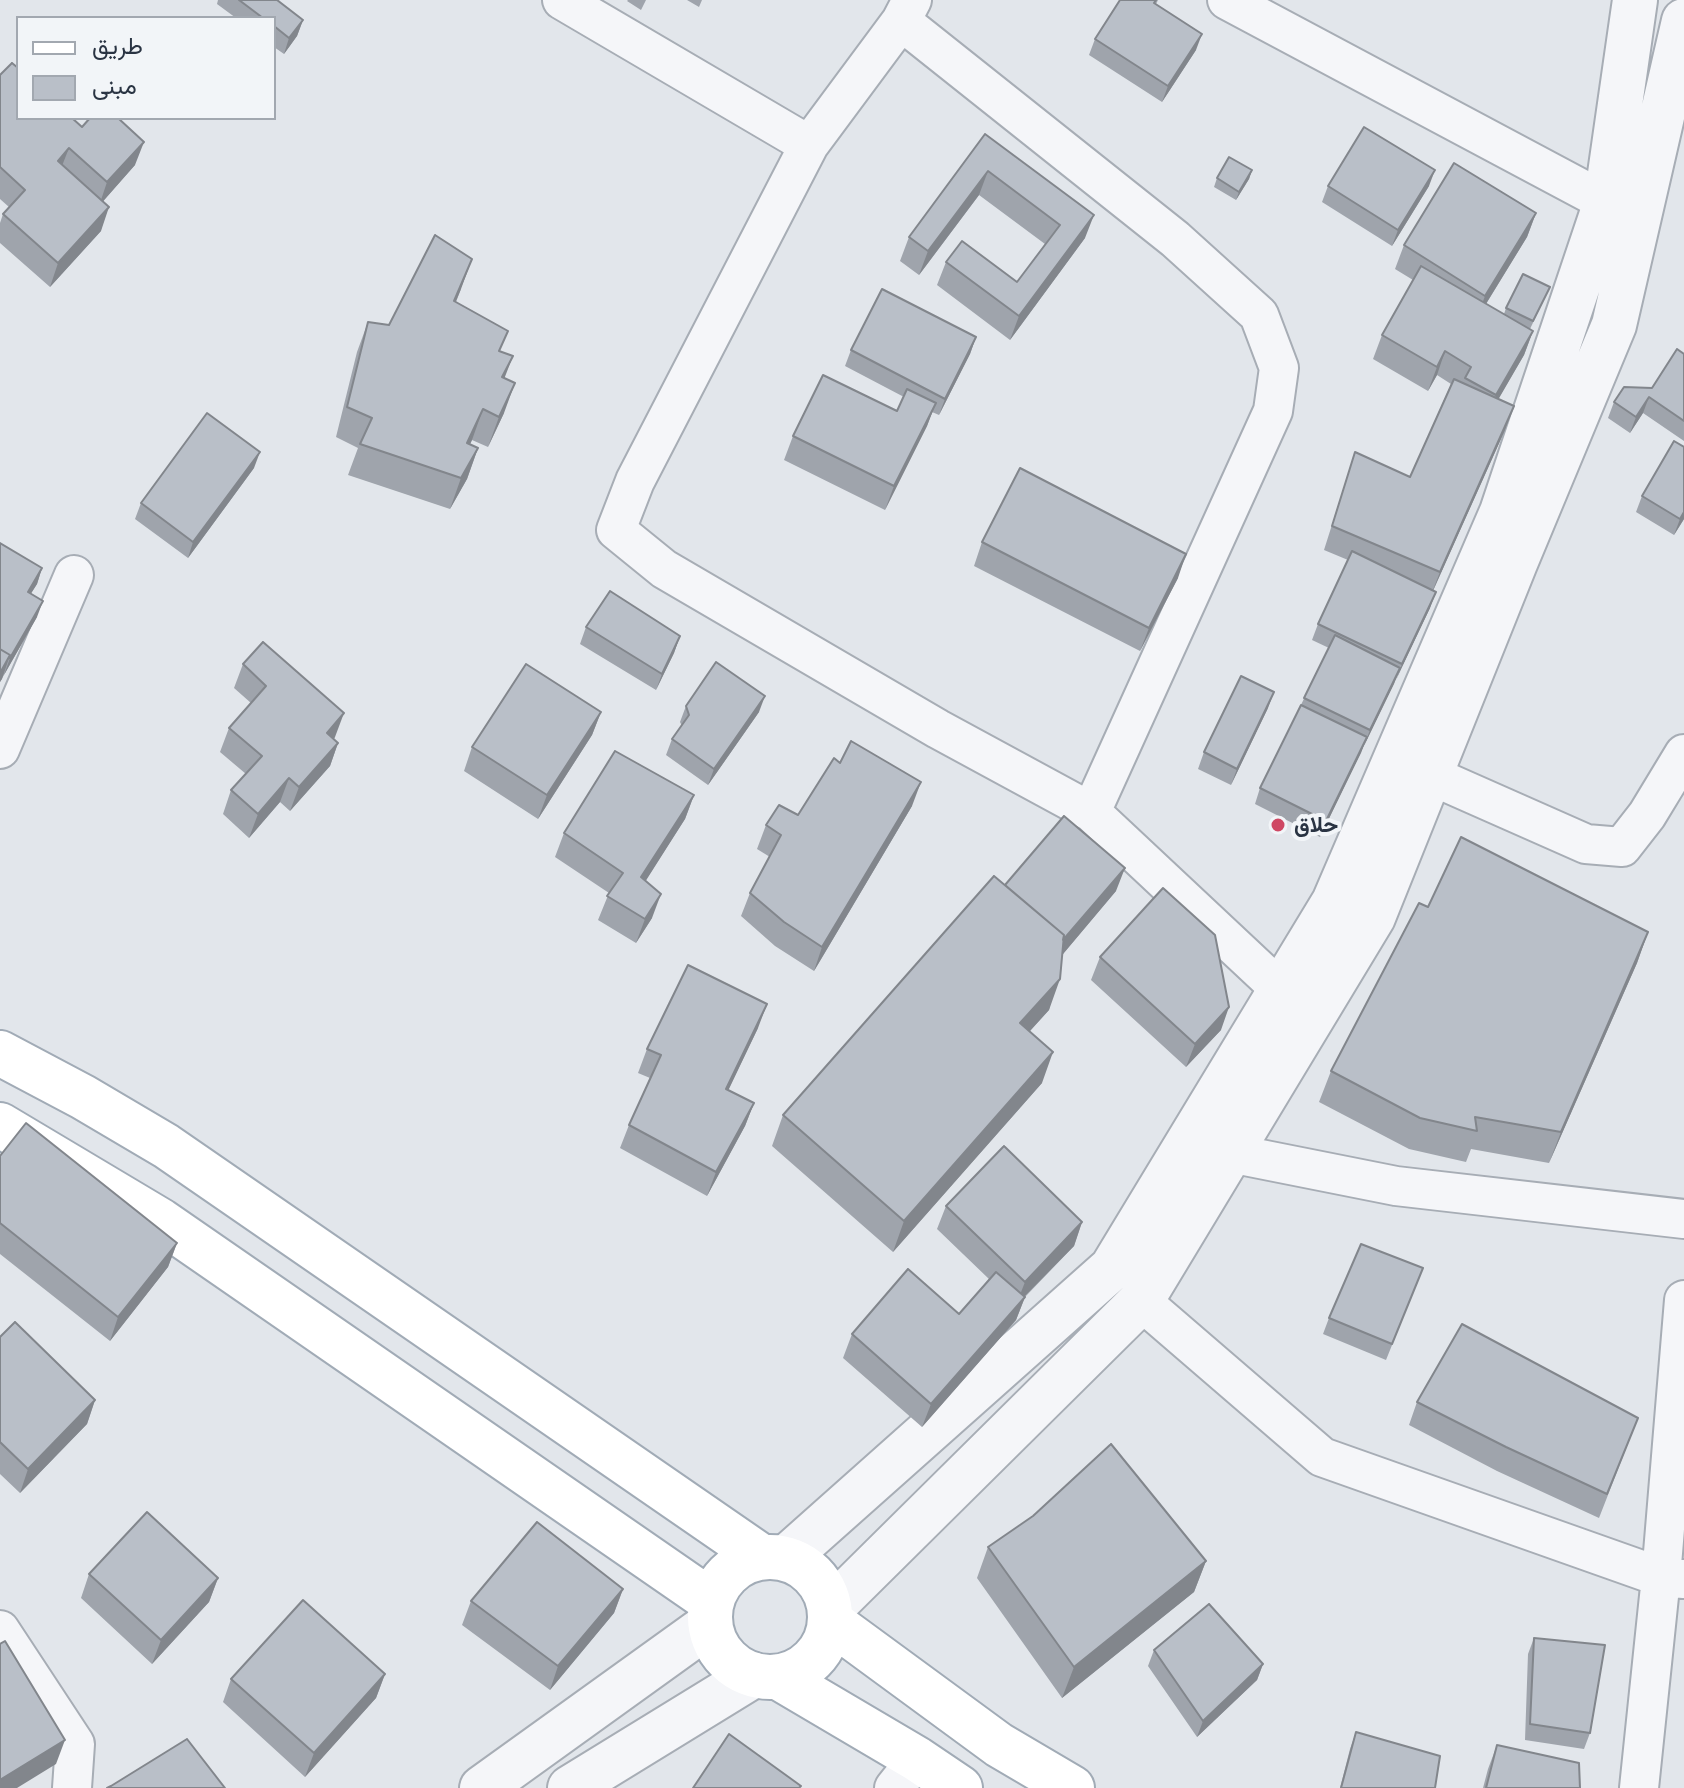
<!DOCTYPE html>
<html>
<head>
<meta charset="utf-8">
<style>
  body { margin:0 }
  #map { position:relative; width:1684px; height:1788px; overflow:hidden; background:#e2e6eb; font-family:Quicksand,Vazirmatn,sans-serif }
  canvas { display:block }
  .legend { position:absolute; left:16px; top:16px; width:260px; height:104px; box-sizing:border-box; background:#f2f5f8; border:2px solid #a2a8b0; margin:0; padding:10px 14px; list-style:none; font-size:24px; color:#2a3443 }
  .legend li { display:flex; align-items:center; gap:16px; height:40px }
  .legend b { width:40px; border:2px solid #a2a8b0 }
</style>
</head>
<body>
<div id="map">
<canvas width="1684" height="1788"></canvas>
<ul class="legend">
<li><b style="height:10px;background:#fff"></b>طريق</li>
<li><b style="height:22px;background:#b9bfc8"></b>مبنى</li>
</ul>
</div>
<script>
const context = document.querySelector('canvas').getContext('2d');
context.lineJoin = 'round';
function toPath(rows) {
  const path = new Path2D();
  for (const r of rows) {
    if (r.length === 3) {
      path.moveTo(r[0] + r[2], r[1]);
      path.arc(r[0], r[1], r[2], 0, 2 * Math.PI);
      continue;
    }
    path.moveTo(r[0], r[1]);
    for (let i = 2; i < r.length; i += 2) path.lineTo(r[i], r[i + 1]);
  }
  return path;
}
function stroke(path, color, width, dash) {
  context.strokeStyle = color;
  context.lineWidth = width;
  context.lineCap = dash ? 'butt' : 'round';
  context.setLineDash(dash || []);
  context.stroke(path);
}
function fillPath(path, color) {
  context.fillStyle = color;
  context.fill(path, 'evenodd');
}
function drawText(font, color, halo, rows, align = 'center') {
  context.font = font + ' Quicksand,Vazirmatn,sans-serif';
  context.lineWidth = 8;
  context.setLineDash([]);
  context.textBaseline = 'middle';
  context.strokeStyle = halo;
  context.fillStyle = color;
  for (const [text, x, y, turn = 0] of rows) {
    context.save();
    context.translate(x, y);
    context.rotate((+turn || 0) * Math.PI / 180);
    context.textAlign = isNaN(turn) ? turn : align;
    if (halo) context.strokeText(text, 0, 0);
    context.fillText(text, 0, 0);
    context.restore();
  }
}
const minor = toPath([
  [562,0,809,145],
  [912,0,901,21,809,145,635,481,616,530,664,569,938,729,1091,812,1281,990],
  [1227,0,1606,202,1633,209],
  [901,21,1175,239,1259,315,1279,368,1273,411,1091,812],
  [0,749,74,575],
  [1430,775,1586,844,1622,847,1647,815,1684,754],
  [1230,1153,1396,1186,1684,1219],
  [1141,1301,1322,1457,1661,1577,1684,1579],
  [0,1630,75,1744,72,1788],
  [894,1788,917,1759],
  [1639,1788,1661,1577,1684,1300]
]);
const tertiary = toPath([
  [786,1558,1112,1268,1334,902,1502,512,1606,202,1635,0],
  [830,1609,1141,1301,1373,917,1515,563,1614,325,1684,21],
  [482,1788,710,1624],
  [570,1788,754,1675]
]);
const primary = toPath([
  [0,1053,83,1097,166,1146,762,1557],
  [0,1125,161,1221,711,1601],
  [770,1617,60],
  [830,1621,999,1745,1072,1788],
  [778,1677,917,1759,960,1788]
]);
stroke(minor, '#a7adb5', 42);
stroke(tertiary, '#a7adb5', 48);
stroke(primary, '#a1abb6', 48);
stroke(minor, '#f5f6f9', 38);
stroke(tertiary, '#f5f6f9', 44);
stroke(primary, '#fff', 44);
fillPath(toPath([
  [218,0,277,0,303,20,297,36,284,54,274,47,274,18,236,18,217,4],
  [628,0,646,0,641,10,627,1],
  [687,0,702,0,699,7],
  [1120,0,1158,0,1156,4,1196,50,1162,102,1089,55,1095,39],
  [0,75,82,127,135,165,103,201,101,231,50,287,0,243,0,223,3,214,9,207,0,199],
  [985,134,1085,238,1010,340,937,285,946,262,1017,282,1045,244,979,195,919,275,900,261,909,237],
  [1252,170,1249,179,1236,200,1214,187,1217,178],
  [1328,186,1429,186,1392,246,1322,202],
  [1536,213,1527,237,1486,304,1504,314,1506,308,1550,287,1530,329,1533,331,1524,355,1498,399,1505,430,1433,591,1430,608,1320,837,1255,804,1260,788,1329,648,1312,640,1318,624,1348,560,1324,550,1355,452,1410,477,1451,384,1437,375,1428,391,1373,359,1382,335,1413,280,1395,269,1404,245],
  [461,289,456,302,500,351,505,378,504,413,488,447,472,440,470,444,478,448,467,479,450,509,348,475,358,448,336,437,357,352,368,322,389,325],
  [976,337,970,354,939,415,932,412,927,426,885,510,784,460,793,436,897,411,904,397,845,366,851,350],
  [1684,354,1684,441,1643,413,1630,433,1608,418,1614,402,1652,388],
  [254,468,188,558,135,519,141,503],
  [1642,496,1684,519,1674,535,1636,512],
  [982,542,1178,578,1140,651,974,566],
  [0,543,42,568,37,584,31,593,37,617,0,682],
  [586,627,680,636,674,653,656,690,580,644],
  [243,664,335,737,334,739,338,743,330,766,290,811,280,802,249,838,223,814,231,790,246,774,220,752,229,728,251,703,234,688],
  [686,706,759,712,708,785,666,755,672,739,682,726,680,722],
  [1268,708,1231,785,1198,769,1204,752],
  [601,712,592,735,538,819,464,771,472,747],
  [694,795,685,819,645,881,652,918,636,943,598,920,609,893,555,857,564,833],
  [912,806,814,971,775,946,741,916,750,893,770,857,757,849,766,825,798,815],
  [1005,885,1116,891,1062,955,1049,1010,1030,1031,1042,1083,893,1252,772,1146,783,1115],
  [1428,907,1648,932,1637,963,1549,1163,1471,1149,1466,1162,1409,1149,1319,1102,1331,1071],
  [1100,957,1221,1030,1186,1067,1091,980],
  [758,1028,728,1090,754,1103,745,1126,707,1196,620,1148,629,1125,650,1078,638,1073,647,1049],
  [0,1156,177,1243,168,1267,110,1341,0,1254],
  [946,1206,1082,1222,1074,1246,1025,1297,1016,1320,922,1427,843,1358,852,1334,959,1314,989,1279,937,1229],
  [1423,1268,1386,1360,1323,1334,1329,1318],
  [0,1337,95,1400,87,1424,20,1493,0,1474],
  [1417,1402,1638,1418,1599,1518,1497,1471,1409,1425],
  [1033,1516,1206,1561,1194,1592,1062,1698,977,1578,988,1547],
  [89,1574,218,1578,209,1602,152,1664,81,1598],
  [623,1589,614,1613,550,1690,462,1625,471,1601],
  [1534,1638,1590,1733,1584,1749,1525,1740,1528,1654],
  [1154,1650,1263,1664,1257,1680,1197,1737,1148,1666],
  [385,1674,376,1698,305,1777,223,1702,231,1679],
  [1356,1732,1435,1788,1340,1788,1350,1749],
  [1497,1745,1580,1788,1483,1788,1488,1769]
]), '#9fa4ac');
fillPath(toPath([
  [303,20,297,36,284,54,289,38],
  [1202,34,1196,50,1162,102,1168,86],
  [144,142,135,165,99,206,107,182],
  [69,148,60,171,58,161],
  [1252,170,1249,179,1236,200,1239,192],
  [1435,170,1429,186,1392,246,1398,230],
  [988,171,979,195,919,275,928,251],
  [109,207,101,231,50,287,58,263],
  [1536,213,1527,237,1476,320,1485,296],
  [1094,215,1085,238,1010,340,1019,316],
  [472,259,461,289,443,332,454,301],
  [1533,331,1524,355,1487,419,1496,395],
  [976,337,970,354,939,415,945,399],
  [1445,351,1437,375,1428,391,1437,367],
  [513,356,501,387,502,377],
  [515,383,504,413,488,447,499,417],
  [1649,397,1643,413,1630,433,1636,417],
  [936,403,927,426,885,510,894,486],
  [1514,406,1505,430,1431,595,1440,572],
  [483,409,472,440,456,473,467,443],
  [478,448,467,479,450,509,461,478],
  [260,452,254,468,188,558,193,542],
  [1684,512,1684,519,1674,535,1680,519],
  [1186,554,1178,578,1140,651,1149,628],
  [42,568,37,584,22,608,28,592],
  [1436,592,1430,608,1396,680,1402,664],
  [43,601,37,617,4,675,10,658],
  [680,636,674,653,656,690,662,674],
  [10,655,2,679,0,682,0,673],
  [1400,668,1394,684,1364,746,1370,730],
  [1274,692,1268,708,1231,785,1237,769],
  [765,696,759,712,708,785,714,769],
  [601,712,592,735,538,819,547,795],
  [344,713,335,737,318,757,327,733],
  [1367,737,1361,753,1320,837,1326,821],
  [338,743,330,766,290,811,299,787],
  [289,778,280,802,249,838,258,814],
  [921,782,912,806,814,971,822,947],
  [694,795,685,819,633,901,641,877],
  [1125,868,1116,891,1053,966,1061,942],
  [661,894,652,918,636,943,645,919],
  [1648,932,1637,963,1549,1163,1561,1132],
  [1060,979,1049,1010,1009,1054,1020,1023],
  [767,1004,758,1028,718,1112,726,1089],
  [1229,1007,1221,1030,1186,1067,1195,1044],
  [1053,1052,1042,1083,893,1252,904,1221],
  [754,1103,745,1126,707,1196,716,1172],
  [1082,1222,1074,1246,1016,1305,1025,1282],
  [177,1243,168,1267,110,1341,118,1317],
  [1025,1297,1016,1320,922,1427,931,1404],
  [95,1400,87,1424,20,1493,28,1469],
  [1206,1561,1194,1592,1062,1698,1074,1667],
  [218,1578,209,1602,152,1664,161,1640],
  [623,1589,614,1613,550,1690,558,1666],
  [1263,1664,1257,1680,1197,1737,1203,1721],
  [385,1674,376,1698,305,1777,314,1753],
  [65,1740,56,1764,17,1788,0,1788,0,1780]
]), '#82868c');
const building = toPath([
  [239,0,277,0,303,20,289,38,274,26,274,18,263,18,239,0],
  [1120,0,1156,0,1154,3,1202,34,1168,86,1095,39,1120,0],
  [12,63,18,68,18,118,72,118,82,127,90,118,118,118,144,142,107,182,69,148,58,161,109,207,58,263,3,214,25,190,0,167,0,75,12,63],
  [1364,127,1435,170,1398,230,1328,186,1364,127],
  [985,134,1094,215,1019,316,946,262,962,241,1017,282,1060,225,988,171,928,251,909,237,985,134],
  [1229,157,1252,170,1239,192,1217,178,1229,157],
  [1454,163,1536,213,1485,296,1404,245,1454,163],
  [435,235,472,259,454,301,508,331,499,351,513,356,502,377,515,383,499,417,483,409,467,443,478,448,461,478,360,444,372,418,347,407,368,322,389,325,435,235],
  [1421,266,1533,331,1496,395,1465,378,1471,367,1445,351,1437,367,1382,335,1421,266],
  [1523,274,1550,287,1533,321,1506,308,1523,274],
  [882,289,976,337,945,399,851,350,882,289],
  [1677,349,1684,354,1684,421,1649,397,1636,417,1614,402,1624,387,1652,388,1677,349],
  [823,375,897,411,907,389,936,403,894,486,793,436,823,375],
  [1454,379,1514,406,1440,572,1332,526,1355,452,1410,477,1454,379],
  [207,413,260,452,193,542,141,503,207,413],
  [1674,441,1684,447,1684,512,1680,519,1642,496,1674,441],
  [1020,468,1186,554,1149,628,982,542,1020,468],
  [0,543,42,568,28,592,43,601,10,658,9,658,10,655,0,649,0,543],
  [1352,551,1436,592,1402,664,1318,624,1352,551],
  [610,591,680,636,662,674,586,627,610,591],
  [1335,635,1400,668,1370,730,1304,698,1335,635],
  [263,642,344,713,327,733,338,743,299,787,289,778,258,814,231,790,262,756,229,728,266,686,243,664,263,642],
  [0,649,10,655,0,673,0,649],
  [716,662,765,696,714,769,672,739,689,715,686,706,716,662],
  [526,664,601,712,547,795,472,747,526,664],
  [1241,676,1274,692,1237,769,1204,752,1241,676],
  [1301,705,1367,737,1326,821,1260,788,1301,705],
  [851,741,921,782,822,947,784,922,750,893,781,835,766,825,779,805,798,815,834,758,840,763,851,741],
  [615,751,694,795,641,877,661,894,645,919,607,896,623,873,564,833,615,751],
  [1064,816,1125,868,1063,940,1064,935,1005,885,1064,816],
  [1461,837,1648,932,1561,1132,1475,1117,1477,1131,1420,1118,1331,1071,1419,903,1428,907,1461,837],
  [994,876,1064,935,1060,979,1020,1023,1053,1052,904,1221,783,1115,994,876],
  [1163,888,1215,935,1229,1007,1195,1044,1100,957,1163,888],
  [688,965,767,1004,726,1089,754,1103,716,1172,629,1125,661,1055,647,1049,688,965],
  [26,1123,177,1243,118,1317,0,1223,0,1156,26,1123],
  [1004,1146,1082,1222,1025,1282,946,1206,1004,1146],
  [1361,1244,1423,1268,1392,1344,1329,1318,1361,1244],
  [908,1269,959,1314,996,1272,1025,1297,931,1404,852,1334,908,1269],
  [15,1322,95,1400,28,1469,0,1442,0,1337,15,1322],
  [1462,1324,1638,1418,1607,1494,1506,1447,1417,1402,1462,1324],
  [1111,1444,1206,1561,1074,1667,988,1547,1033,1516,1111,1444],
  [147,1512,218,1578,161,1640,89,1574,147,1512],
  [537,1522,623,1589,558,1666,471,1601,537,1522],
  [303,1600,385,1674,314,1753,231,1679,303,1600],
  [1209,1604,1263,1664,1203,1721,1154,1650,1209,1604],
  [1534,1638,1605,1645,1590,1733,1530,1724,1534,1638],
  [5,1641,65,1740,0,1780,0,1644,5,1641],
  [1356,1732,1440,1756,1435,1788,1341,1788,1356,1732],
  [729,1734,801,1786,799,1788,693,1788,729,1734],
  [187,1739,225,1788,107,1788,111,1786,187,1739],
  [1497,1745,1579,1763,1580,1788,1486,1788,1497,1745]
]);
fillPath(building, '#b9bfc8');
stroke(building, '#82868c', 2);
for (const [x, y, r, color] of [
  [1278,825,8,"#cf4864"]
]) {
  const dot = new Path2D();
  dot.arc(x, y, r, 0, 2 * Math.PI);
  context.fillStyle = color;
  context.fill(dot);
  stroke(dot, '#f2f5f8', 3);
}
drawText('bold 22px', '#2a3443', '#f2f5f8', [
  ["حلاق",1294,825]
], 'left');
</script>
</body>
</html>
